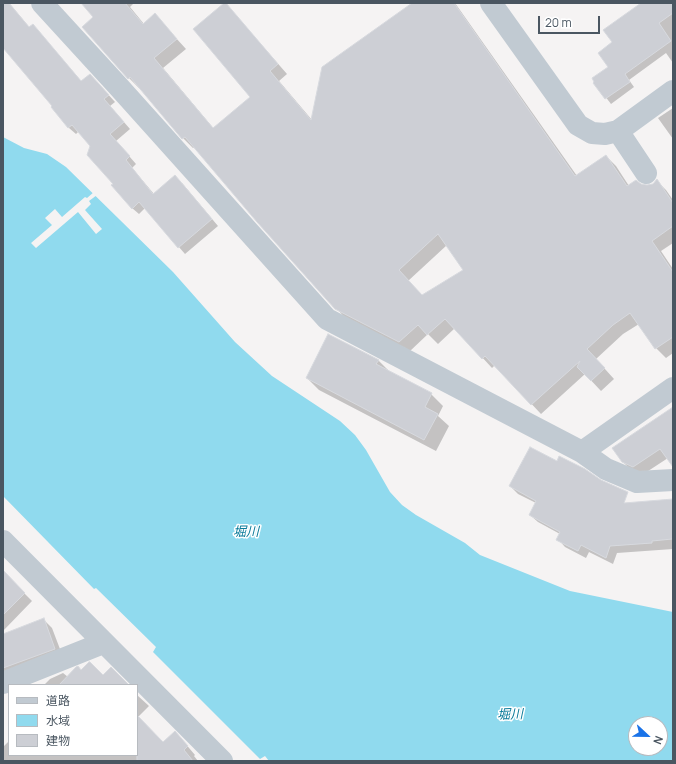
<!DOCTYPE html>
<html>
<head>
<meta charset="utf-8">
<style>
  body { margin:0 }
  #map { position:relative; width:676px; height:764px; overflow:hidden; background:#f5f3f3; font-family:Manrope,"Noto Sans JP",sans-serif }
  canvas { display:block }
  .frame { position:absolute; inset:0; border:4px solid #4a5661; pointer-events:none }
  .legend { position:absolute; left:8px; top:684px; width:130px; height:72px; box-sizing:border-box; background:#fff; border:1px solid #b7bbc0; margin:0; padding:5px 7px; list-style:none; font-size:12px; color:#4a5661 }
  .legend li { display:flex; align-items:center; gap:8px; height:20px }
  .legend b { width:20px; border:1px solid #b7bbc0 }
  .north { position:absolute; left:628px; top:716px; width:40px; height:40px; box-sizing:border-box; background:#fff; border:1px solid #b7bbc0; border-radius:50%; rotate:112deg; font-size:11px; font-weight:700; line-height:16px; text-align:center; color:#4a5661 }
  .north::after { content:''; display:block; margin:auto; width:14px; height:18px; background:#1a73e8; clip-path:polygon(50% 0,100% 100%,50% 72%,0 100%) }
  .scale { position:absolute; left:538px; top:16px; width:62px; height:18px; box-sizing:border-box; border:2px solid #4a5661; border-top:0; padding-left:5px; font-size:12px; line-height:14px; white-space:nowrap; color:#4a5661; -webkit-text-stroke:3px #fff; paint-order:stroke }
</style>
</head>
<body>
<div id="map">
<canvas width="676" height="764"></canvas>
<div class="frame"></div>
<ul class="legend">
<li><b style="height:5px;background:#c1cad2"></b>道路</li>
<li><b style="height:11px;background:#90daee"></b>水域</li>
<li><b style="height:11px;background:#cdcfd5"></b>建物</li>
</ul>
<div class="north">N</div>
<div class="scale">20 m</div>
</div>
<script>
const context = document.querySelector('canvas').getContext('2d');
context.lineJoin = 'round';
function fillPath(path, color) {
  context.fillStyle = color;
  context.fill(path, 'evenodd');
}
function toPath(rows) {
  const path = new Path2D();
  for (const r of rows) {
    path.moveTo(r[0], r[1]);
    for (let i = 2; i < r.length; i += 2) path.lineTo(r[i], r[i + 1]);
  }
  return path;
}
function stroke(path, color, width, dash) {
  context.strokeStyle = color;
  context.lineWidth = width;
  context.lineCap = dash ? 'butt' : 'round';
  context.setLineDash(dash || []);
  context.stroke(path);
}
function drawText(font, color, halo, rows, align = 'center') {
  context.font = font + ' Manrope,"Noto Sans JP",sans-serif';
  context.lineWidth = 3;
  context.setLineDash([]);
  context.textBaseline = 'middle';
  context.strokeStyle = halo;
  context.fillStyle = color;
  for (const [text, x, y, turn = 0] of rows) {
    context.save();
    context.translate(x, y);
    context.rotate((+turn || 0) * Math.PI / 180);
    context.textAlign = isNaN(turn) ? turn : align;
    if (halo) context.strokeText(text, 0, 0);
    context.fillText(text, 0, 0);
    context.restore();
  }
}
fillPath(toPath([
  [3,137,24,148,47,154,66,167,173,272,235,342,272,376,340,421,355,435,366,450,390,492,402,505,416,515,465,543,480,555,570,591,673,612,673,761,269,761,265,756,260,759,153,652,156,647,96,588,94,589,3,496],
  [636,724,660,724,660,748,636,748]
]), '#90daee');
fillPath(toPath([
  [94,192,97,195,89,201,91,204,85,210,102,229,96,234,78,212,36,248,31,243,52,225,45,218,55,209,62,217,85,197,87,198]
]), '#f5f3f3');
fillPath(toPath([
  [3,3,9,3,30,28,39,32,82,82,97,82,115,102,110,106,130,129,116,141,136,164,132,168,154,194,182,183,218,226,185,254,145,208,139,214,132,208,114,184,91,145,79,131,76,134,69,128,52,107,53,106,3,47],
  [82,3,134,3,130,7,144,24,155,15,186,49,163,68,214,129,251,97,225,3,287,74,279,81,312,120,414,3,455,3,577,176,606,156,616,166,629,186,647,186,653,184,657,181,666,190,673,200,673,243,661,251,673,269,673,353,666,358,656,348,639,324,623,334,596,359,614,379,601,391,585,374,541,414,495,365,492,368,455,328,438,344,428,334,409,352,346,319,195,147,193,148,183,138,140,87,139,88,129,78,94,17],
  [447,245,464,270,423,296,408,281],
  [639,3,673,3,673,63,666,53,629,80,634,87,611,104,595,83,609,67,614,43,640,5],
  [673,108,673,139,658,118],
  [329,335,379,361,391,373,431,394,443,406,438,416,449,426,436,451,319,390,307,378],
  [673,408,673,466,668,458,642,475,631,470,622,461],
  [510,486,581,507,673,501,673,549,617,553,613,564,589,552,586,558,565,547,558,539,560,534,538,522,530,515,536,503,518,494],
  [3,572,32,601,3,631],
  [44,620,52,628,63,657,3,679,3,635],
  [81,671,103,676,127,685,44,685,50,679,63,673,68,677],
  [137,695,149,706,138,717,163,743,184,742,195,755,194,756,198,761,3,761,3,747,9,741,9,755,137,755]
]), '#0003');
const building = toPath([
  [3,3,9,3,29,27,33,24,81,81,90,74,109,95,104,99,124,122,110,134,130,156,126,160,153,194,175,175,212,219,178,248,139,202,132,209,111,185,113,184,87,155,90,146,72,125,68,128,51,107,52,106,3,48,3,3],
  [81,3,125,3,143,24,155,13,177,39,154,58,213,128,250,97,193,29,224,3,226,3,278,64,270,71,311,120,322,67,412,3,454,3,575,176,606,155,627,186,636,180,641,184,647,185,653,184,657,179,673,203,673,226,652,241,673,272,673,337,655,349,630,313,613,325,587,349,605,368,591,381,577,367,580,361,531,405,485,356,482,359,445,319,427,335,418,325,399,342,335,309,257,222,185,137,182,139,130,77,128,79,82,27,93,17,81,3],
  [438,234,463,270,422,295,399,270,438,234],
  [641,3,673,3,673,13,659,23,671,41,625,74,630,82,605,99,593,83,594,82,592,78,608,67,598,53,612,42,603,30,641,3],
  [328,334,379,360,376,364,432,393,425,407,438,414,424,440,306,378,328,334],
  [673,407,673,467,660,449,633,467,622,462,612,448,673,407],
  [530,447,557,461,559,456,585,469,601,480,628,492,624,503,673,499,673,540,672,539,652,541,652,543,610,546,606,558,581,545,578,551,556,540,560,532,529,515,536,501,509,486,530,447],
  [3,570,25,593,3,615,3,570],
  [44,618,55,649,3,668,3,634,44,618],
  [89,662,90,662,103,675,111,667,129,685,59,685,76,667,78,666,81,670,89,662],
  [137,715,163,742,175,731,188,746,184,750,193,761,137,761,137,715]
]);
fillPath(building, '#cdcfd5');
stroke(building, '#d7d9de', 1);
stroke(toPath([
  [42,3,118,86,327,319,582,452,606,469,637,482,673,480],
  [491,3,578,125,592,133,605,134,618,131,673,91],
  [618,131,646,173],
  [582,452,673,388],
  [3,541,222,761],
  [3,683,103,643]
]), '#c1cad2', 22);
drawText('italic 13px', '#0c7c9b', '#fff', [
  ["堀川",246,532],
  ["堀川",510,715,-2]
]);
</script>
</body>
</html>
